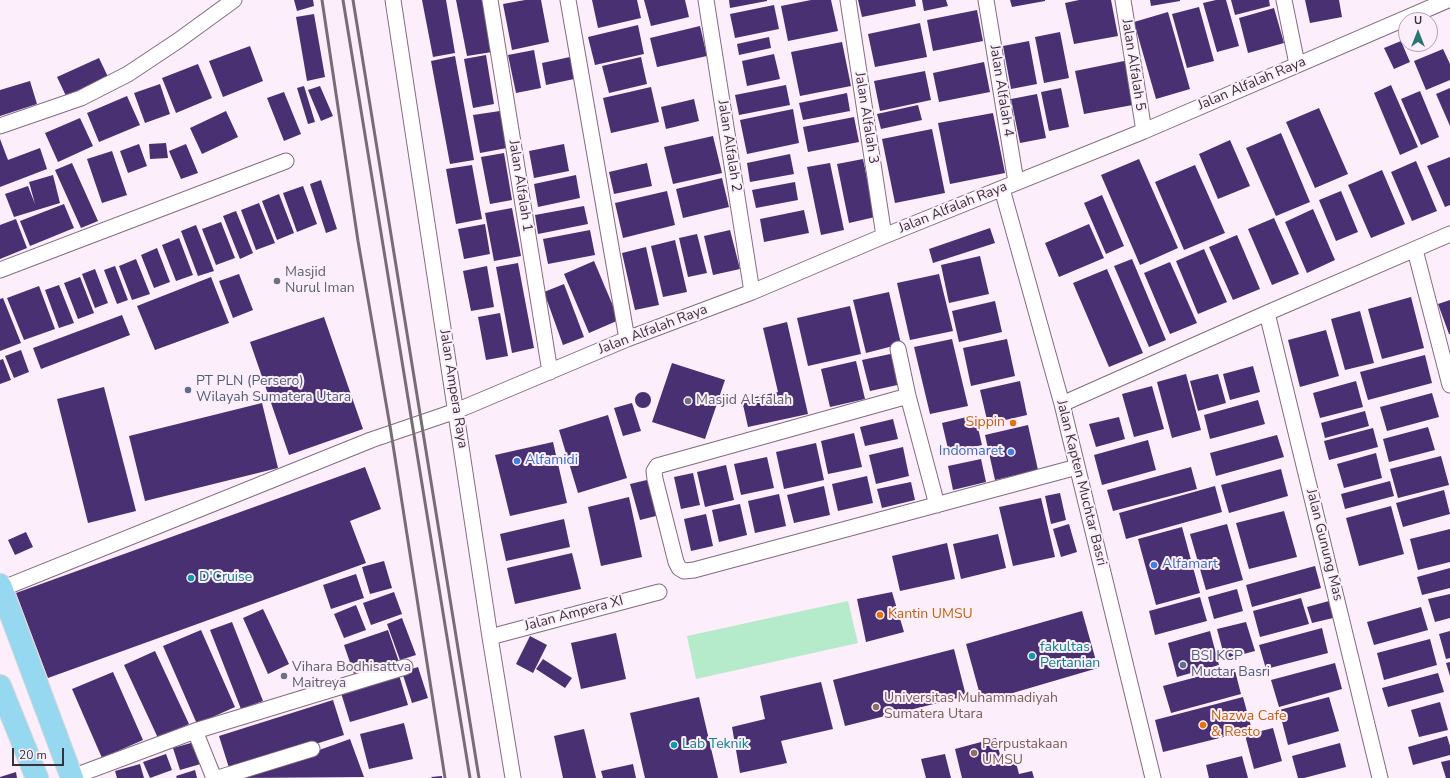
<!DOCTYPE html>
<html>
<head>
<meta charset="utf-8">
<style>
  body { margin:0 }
  #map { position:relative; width:1450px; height:778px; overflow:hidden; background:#fdeefc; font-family:"Nunito Sans",sans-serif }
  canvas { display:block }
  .north { position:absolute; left:1398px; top:12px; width:40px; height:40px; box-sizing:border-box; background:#fdeefc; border:1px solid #afa2ae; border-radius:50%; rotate:0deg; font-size:11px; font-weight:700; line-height:16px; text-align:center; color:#393038 }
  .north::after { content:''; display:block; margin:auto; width:14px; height:18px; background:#2a7471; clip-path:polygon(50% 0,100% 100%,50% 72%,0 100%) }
  .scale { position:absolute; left:12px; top:748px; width:52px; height:18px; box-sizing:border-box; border:2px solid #393038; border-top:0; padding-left:5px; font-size:12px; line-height:14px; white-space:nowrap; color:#393038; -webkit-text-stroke:3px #fdeefc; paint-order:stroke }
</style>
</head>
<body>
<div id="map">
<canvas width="1450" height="778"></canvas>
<div class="north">U</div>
<div class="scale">20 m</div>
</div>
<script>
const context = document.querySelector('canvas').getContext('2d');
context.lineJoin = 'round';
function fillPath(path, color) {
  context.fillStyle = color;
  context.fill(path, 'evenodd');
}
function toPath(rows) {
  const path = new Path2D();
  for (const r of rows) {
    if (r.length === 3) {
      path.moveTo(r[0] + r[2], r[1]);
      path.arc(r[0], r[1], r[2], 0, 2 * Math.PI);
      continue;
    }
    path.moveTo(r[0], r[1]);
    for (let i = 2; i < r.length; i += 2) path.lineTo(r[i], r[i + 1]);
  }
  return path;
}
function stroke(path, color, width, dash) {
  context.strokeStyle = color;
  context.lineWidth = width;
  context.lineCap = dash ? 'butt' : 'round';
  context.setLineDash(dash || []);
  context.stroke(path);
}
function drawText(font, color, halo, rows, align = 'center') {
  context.font = font + ' "Nunito Sans",sans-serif';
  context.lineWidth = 4;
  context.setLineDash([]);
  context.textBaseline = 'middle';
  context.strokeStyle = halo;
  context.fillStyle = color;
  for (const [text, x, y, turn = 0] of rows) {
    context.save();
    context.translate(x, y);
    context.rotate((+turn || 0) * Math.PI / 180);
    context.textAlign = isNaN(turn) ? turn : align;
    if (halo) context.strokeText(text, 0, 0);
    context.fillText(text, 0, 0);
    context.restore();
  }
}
fillPath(toPath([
  [848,601,858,643,696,679,687,636]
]), '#b5eaca');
fillPath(toPath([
  [294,0,313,0,314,6,297,11],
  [422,0,446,0,455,53,433,57],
  [456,0,482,0,492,52,467,56],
  [525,0,541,0,549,42,512,50,503,4],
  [592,0,637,0,641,18,598,28],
  [644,0,685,0,689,17,651,26],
  [729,0,767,0,767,1,730,8],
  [811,0,831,0,838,31,788,41,781,6],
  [858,0,915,0,916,6,862,17],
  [922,0,946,0,948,6,924,11],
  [1010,0,1045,0,1045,1,1012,7],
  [1079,0,1111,0,1118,36,1074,44,1065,3],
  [1150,0,1180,0,1180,1,1151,6],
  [1216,0,1226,0,1239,46,1217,52,1203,3],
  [1231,0,1269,0,1270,6,1235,15],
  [1305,0,1339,0,1342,17,1310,23],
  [774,5,779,29,735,38,730,14],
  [1199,7,1214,61,1187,68,1172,14],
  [1274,8,1284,43,1248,53,1239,18],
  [977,10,983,41,933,51,927,20],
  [1168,12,1190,89,1156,99,1134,22],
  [314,14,325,77,307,81,296,17],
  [920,23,927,57,875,67,868,34],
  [638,25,644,54,595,65,588,37],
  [700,26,707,56,657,67,650,38],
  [1060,32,1069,78,1044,83,1035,37],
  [769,37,771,48,739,55,737,44],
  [1029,41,1037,84,1011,89,1003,46],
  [1401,41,1410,62,1394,69,1384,48],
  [842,42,851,86,800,96,791,52],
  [250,46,263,81,223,97,209,61],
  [1443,49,1450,64,1450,80,1426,90,1414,61],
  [534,50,541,88,516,93,508,55],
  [774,54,780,79,747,86,742,61],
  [486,55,494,104,473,108,464,59],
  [455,56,474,160,450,164,431,61],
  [570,57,574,79,546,85,542,63],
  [641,57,647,84,609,93,602,66],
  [99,58,109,79,67,98,57,77],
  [1129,60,1138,104,1084,114,1075,71],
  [984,62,990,92,939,102,933,73],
  [198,64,212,98,176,113,162,78],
  [925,71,931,100,880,111,874,81],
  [30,81,37,104,0,116,0,90],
  [160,84,170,114,145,123,134,93],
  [786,85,790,105,739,115,735,95],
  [1391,85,1418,147,1400,155,1374,93],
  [304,86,315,122,308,124,297,88],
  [320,86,333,116,321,121,308,90],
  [651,87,659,122,611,133,603,98],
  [1061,88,1069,127,1049,131,1041,92],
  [1450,88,1450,126,1436,94],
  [1420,91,1439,137,1421,145,1401,99],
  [284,92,301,134,284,141,267,98],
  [847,93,850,111,803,120,799,103],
  [1037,94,1046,138,1020,143,1011,99],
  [127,96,140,125,99,142,87,113],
  [694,99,699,121,666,129,661,107],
  [918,105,922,120,881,129,877,114],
  [1319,108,1348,174,1315,188,1286,122],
  [793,109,799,143,747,154,740,120],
  [226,111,238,137,202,154,190,128],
  [500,111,507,148,480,153,473,115],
  [993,113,1005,173,950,184,938,123],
  [854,117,859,142,808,152,803,127],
  [80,118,93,146,58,162,45,133],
  [932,129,945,193,895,203,882,139],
  [1281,133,1310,202,1276,216,1246,148],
  [713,136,722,173,673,184,664,147],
  [0,139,8,160,40,148,47,169,0,187],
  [1230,140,1250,186,1218,199,1199,154],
  [166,143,168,158,150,159,149,144],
  [139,144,147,166,128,173,120,151],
  [186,144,198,173,181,179,169,151],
  [564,144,569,171,534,178,529,151],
  [112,151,127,195,102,203,87,159],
  [504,153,512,200,490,204,481,157],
  [790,154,794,174,750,182,747,163],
  [1450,157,1450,205,1445,207,1427,166],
  [863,159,875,217,849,223,837,164],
  [1139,159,1178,248,1140,265,1101,175],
  [1416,161,1437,211,1412,221,1391,172],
  [72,163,98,221,81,228,55,170],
  [647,163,652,186,614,194,609,172],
  [830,163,844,230,821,235,807,167],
  [472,165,482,219,456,224,446,169],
  [1195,165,1225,233,1184,250,1155,182],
  [1382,170,1405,224,1371,238,1348,185],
  [53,175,60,203,14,217,5,194,28,186,35,204,29,182],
  [576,175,580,198,538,207,534,184],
  [722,178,729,207,683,218,676,189],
  [321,180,337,229,326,233,310,184],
  [795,182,798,200,756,208,752,190],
  [303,186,317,224,297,232,283,193],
  [667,191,675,225,623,238,615,203],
  [1341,191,1358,232,1336,241,1319,200],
  [279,194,294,233,277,240,262,201],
  [1102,195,1124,246,1106,254,1084,203],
  [259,203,275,243,256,250,241,210],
  [64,204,74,228,30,246,20,221],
  [584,206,588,224,538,234,535,215],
  [512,208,521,256,494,261,485,213],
  [1313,209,1335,260,1307,273,1285,222],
  [804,210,809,233,764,242,760,219],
  [236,211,253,253,240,259,223,216],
  [1274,218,1299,274,1272,285,1248,229],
  [16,219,27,248,0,259,0,225],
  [221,222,235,258,216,265,202,229],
  [485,224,490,254,464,259,458,229],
  [1089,224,1104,258,1059,277,1045,243],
  [196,225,214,271,198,276,181,231],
  [990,228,995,243,933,263,929,249],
  [590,230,595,255,548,264,543,239],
  [730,230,740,269,713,275,704,236],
  [697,234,707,273,688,277,679,238],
  [1237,235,1260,289,1233,300,1209,247],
  [179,238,193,275,176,281,162,245],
  [675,240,687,292,663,297,651,246],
  [646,247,659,305,635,310,622,253],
  [157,248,170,282,154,288,141,255],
  [1204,249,1227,302,1198,314,1176,261],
  [980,256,989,294,949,303,941,265],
  [136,259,150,294,132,300,119,266],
  [1132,259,1166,340,1149,347,1114,266],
  [594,261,619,320,589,333,564,274],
  [1170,262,1197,323,1170,334,1144,273],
  [518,263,534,348,512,353,496,267],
  [115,266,128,300,117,304,104,270],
  [487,266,494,307,471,311,463,271],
  [95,269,108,303,95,308,82,274],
  [1107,269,1143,353,1109,367,1073,283],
  [239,274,253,310,233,318,219,281],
  [939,274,953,331,910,340,897,283],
  [80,277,94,313,78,319,64,283],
  [211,277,229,323,155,350,137,306],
  [564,284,584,337,563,345,544,292],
  [59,285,74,323,59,328,45,290],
  [39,286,55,329,24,340,7,298],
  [889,292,901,344,866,353,853,300],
  [1411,297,1424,348,1382,359,1368,309],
  [3,298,21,343,0,351,0,299],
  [1450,300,1450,334,1449,334,1438,304],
  [995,301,1002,332,959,342,952,311],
  [850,306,861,354,808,366,797,318],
  [1360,311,1374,363,1345,370,1331,319],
  [500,313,508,356,486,360,478,317],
  [122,315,130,335,41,369,33,348],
  [324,317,363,429,289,455,250,342],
  [787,322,808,414,748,427,742,400,778,392,763,328],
  [1326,330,1339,376,1300,387,1288,340],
  [952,339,968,406,930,414,914,347],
  [1007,339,1015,376,971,386,963,348],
  [21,350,29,372,14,378,5,356],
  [895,353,902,384,870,391,862,360],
  [1425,355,1432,383,1368,400,1360,372],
  [3,359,11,380,0,384,0,360],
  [856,361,865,399,830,407,821,369],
  [672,363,725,380,705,439,652,422],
  [1253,366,1260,392,1230,400,1223,374],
  [1186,374,1201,430,1172,438,1157,382],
  [1218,374,1226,403,1198,411,1190,381],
  [1020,381,1027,415,988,424,980,390],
  [1356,381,1363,407,1320,418,1313,393],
  [1152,386,1164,429,1134,437,1122,394],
  [104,387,136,511,88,523,57,399],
  [643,400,8],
  [1432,393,1439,417,1387,431,1380,407],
  [1258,400,1265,424,1210,439,1204,415],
  [262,403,278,468,145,501,129,436],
  [632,403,641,431,623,436,614,408],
  [1365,411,1369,426,1325,438,1321,423],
  [608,415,627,478,578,493,559,430],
  [975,415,982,445,949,453,942,423],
  [1119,417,1125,439,1096,447,1089,424],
  [893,419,898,439,865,446,860,427],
  [1028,425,1038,470,995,480,985,435],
  [1428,427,1435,450,1389,462,1383,439],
  [1373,428,1378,447,1329,460,1324,441],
  [854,433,862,467,828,474,821,441],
  [1277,435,1284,457,1216,476,1210,453],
  [1148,440,1156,470,1102,485,1094,455],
  [553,442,567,503,510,516,495,455],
  [816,443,824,480,784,489,776,452],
  [903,447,909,476,876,484,869,455],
  [1376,453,1382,478,1344,488,1337,464],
  [1441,456,1449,485,1398,498,1390,469],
  [767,457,774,488,741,495,734,464],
  [981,459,986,482,953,490,948,466],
  [726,465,734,500,705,507,697,472],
  [365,467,381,509,350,521,366,563,48,678,16,593],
  [1191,467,1197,489,1113,511,1107,490],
  [1281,469,1288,496,1229,513,1221,485],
  [693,473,700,505,681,509,674,477],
  [867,476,873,503,838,511,832,484],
  [651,479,660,515,640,520,630,484],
  [1390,481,1394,496,1345,509,1341,494],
  [911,482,915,500,882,508,877,489],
  [824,486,830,515,794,523,787,495],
  [1215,486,1222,512,1126,539,1119,513],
  [1444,490,1450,514,1403,527,1396,503],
  [1060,493,1066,520,1051,524,1045,496],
  [779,494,786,526,755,533,748,501],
  [629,497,642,557,601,566,588,507],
  [1041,498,1055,557,1013,566,999,507],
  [740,504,747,535,719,542,712,510],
  [1391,506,1404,554,1359,566,1346,518],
  [1284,511,1297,557,1249,569,1236,523],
  [706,514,713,546,691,551,684,519],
  [564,519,570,547,506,561,500,534],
  [1069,524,1077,552,1061,557,1053,529],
  [1227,524,1243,580,1206,590,1190,534],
  [1182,527,1200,593,1156,605,1138,539],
  [1450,529,1450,562,1418,570,1410,539],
  [26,532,33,547,15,555,8,540],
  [998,534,1006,568,961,579,953,544],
  [947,543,955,579,900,591,892,556],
  [572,553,581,589,515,604,507,568],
  [384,561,392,588,370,594,362,567],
  [1315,566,1321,588,1252,607,1246,585],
  [1450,568,1450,588,1422,595,1417,577],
  [356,574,364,598,331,609,323,585],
  [1237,589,1243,611,1214,619,1208,597],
  [394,592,402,614,371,625,363,603],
  [892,592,904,632,866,642,857,599],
  [1450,594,1450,618,1435,622,1428,599],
  [1200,597,1207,621,1155,635,1149,611],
  [1301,598,1309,624,1260,637,1253,611],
  [1329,601,1333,618,1312,623,1307,607],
  [356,605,366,630,344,638,334,614],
  [1421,607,1428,630,1374,645,1367,622],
  [263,609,289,664,268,674,243,618],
  [1082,611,1098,668,982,702,966,644],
  [402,618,416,655,400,660,387,624],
  [232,622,263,701,241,709,210,630],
  [1246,622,1255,651,1225,659,1217,629],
  [1322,628,1328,653,1266,669,1259,645],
  [201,630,235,707,197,724,163,646],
  [388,630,399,662,355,677,344,645],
  [1210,631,1219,665,1177,677,1168,643],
  [1450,631,1450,658,1446,659,1439,634],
  [616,633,626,679,581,689,571,643],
  [530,636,547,645,533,673,516,664],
  [1430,639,1437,665,1384,680,1377,653],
  [954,649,966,696,845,726,833,680],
  [155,651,189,724,158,738,124,665],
  [543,659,572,678,565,688,536,669],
  [1450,662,1450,676,1446,663],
  [1335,663,1342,689,1279,707,1271,680],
  [418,667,428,698,412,703,402,672],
  [1234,667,1241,694,1171,713,1163,686],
  [113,672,143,740,102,758,72,689],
  [1438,673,1444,692,1388,707,1382,688],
  [399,675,408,705,350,722,341,693],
  [821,682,833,729,781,741,787,763,740,773,732,727,765,719,760,696],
  [699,697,718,778,645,778,630,713],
  [1243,697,1252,730,1163,752,1155,720],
  [1329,697,1339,731,1288,745,1279,710],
  [333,700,344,735,230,771,219,736],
  [1440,702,1448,730,1419,737,1411,710],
  [404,723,413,759,369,769,360,734],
  [1273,728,1282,761,1254,769,1245,735],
  [584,729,596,778,563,778,554,736],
  [1447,736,1450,746,1450,755,1413,765,1408,747],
  [996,738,1002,763,1015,759,1019,774,1032,771,1034,778,962,778,955,749],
  [350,739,364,777,241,778],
  [198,741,204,763,180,770,173,748],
  [1340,743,1346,767,1304,778,1298,778,1292,756],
  [166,754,172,770,150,778,143,762],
  [945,754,951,778,926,778,921,759],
  [1242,756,1248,778,1209,778,1206,765],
  [1450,760,1450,778,1446,778,1441,762],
  [140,764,144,778,117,778,115,771],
  [633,764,636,778,603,778,601,771],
  [195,770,197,778,177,778,176,776],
  [16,772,17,778,0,778,0,777],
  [442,776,442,778,432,778,431,777]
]), '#483072');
const street = toPath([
  [393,0,490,637,513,778],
  [490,0,550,372],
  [568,0,627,339],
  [706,0,752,292],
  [848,0,884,236],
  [986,0,1016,182],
  [1123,0,1144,131],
  [1284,0,1297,64],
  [0,126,81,98,128,74,179,40,234,0],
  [1002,189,1062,404,1153,778],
  [1415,250,1450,385],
  [0,270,286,161],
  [1267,313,1380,778],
  [898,349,908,396,937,505],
  [908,396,657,466,654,471,655,479,676,562,679,568,684,571,694,570,1077,467],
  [1062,404,1267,313,1450,234],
  [1,589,371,440,456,411,627,339,752,292,884,236,1144,131,1448,0],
  [490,637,659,592],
  [195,731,214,778],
  [72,777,195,731,405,667],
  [218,778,312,749]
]);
const primary = toPath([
  [0,585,72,778],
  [0,686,37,778]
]);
stroke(street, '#816c7f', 17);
stroke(primary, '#d7d6d7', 24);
stroke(street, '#fff', 15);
stroke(primary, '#95d8ef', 22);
stroke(toPath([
  [322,0,358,241,391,432,445,778],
  [343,0,470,778],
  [353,0,479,778]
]), '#786d77', 3);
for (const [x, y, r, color] of [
  [277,281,4,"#6b7280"],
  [188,390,4,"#5c6f8a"],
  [688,401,4,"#6b7280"],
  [1013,423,4,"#e8710a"],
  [1011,452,4,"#3f7fe0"],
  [517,461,4,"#3f7fe0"],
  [1154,565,4,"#3f7fe0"],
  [191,578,4,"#0f9aa8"],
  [880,615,4,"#e8710a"],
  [1032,656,4,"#0f9aa8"],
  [1183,665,4,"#5c6f8a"],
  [284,676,4,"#6b7280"],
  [876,707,4,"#8d6e63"],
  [1203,725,4,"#e8710a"],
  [674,745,4,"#0f9aa8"],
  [974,753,4,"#8d6e63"]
]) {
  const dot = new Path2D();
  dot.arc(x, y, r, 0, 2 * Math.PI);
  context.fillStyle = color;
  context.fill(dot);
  stroke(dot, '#fdeefc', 1.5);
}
drawText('14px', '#393038', '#fdeefc', [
  ["Jalan Alfalah 5",1133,65,81],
  ["Jalan Alfalah Raya",1252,84,-23],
  ["Jalan Alfalah 4",1001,91,81],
  ["Jalan Alfalah 3",866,118,81],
  ["Jalan Alfalah 2",729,146,81],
  ["Jalan Alfalah 1",520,186,81],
  ["Jalan Alfalah Raya",953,208,-22],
  ["Jalan Alfalah Raya",653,330,-21],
  ["Jalan Ampera Raya",453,389,81],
  ["Jalan Kapten Muchtar Basri",1081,483,76],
  ["Jalan Gunung Mas",1324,545,76],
  ["Jalan Ampera XI",574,614,-15]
]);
drawText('14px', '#5b616d', '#fdeefc', [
  ["Masjid",285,273],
  ["Nurul Iman",285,289],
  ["Masjid Al-falah",696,401],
  ["Vihara Bodhisattva",292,668],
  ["Maitreya",292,684]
], 'left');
drawText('14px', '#4e5e75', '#fdeefc', [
  ["PT PLN (Persero)",196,382],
  ["Wilayah Sumatera Utara",196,398],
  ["BSI KCP",1191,657],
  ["Muctar Basri",1191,673]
], 'left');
drawText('14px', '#c56008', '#fdeefc', [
  ["Sippin",1005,423,"right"],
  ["Kantin UMSU",888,615],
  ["Nazwa Cafe",1211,717],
  ["& Resto",1211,733]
], 'left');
drawText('14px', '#366cbe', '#fdeefc', [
  ["Indomaret",1003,452,"right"],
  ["Alfamidi",525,461],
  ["Alfamart",1162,565]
], 'left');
drawText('14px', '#0d838f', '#fdeefc', [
  ["D'Cruise",199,578],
  ["fakultas",1040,648],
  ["Pertanian",1040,664],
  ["Lab Teknik",682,745]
], 'left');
drawText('14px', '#785e54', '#fdeefc', [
  ["Universitas Muhammadiyah",884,699],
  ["Sumatera Utara",884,715],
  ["Perpustakaan",982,745],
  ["UMSU",982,761]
], 'left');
</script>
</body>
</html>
